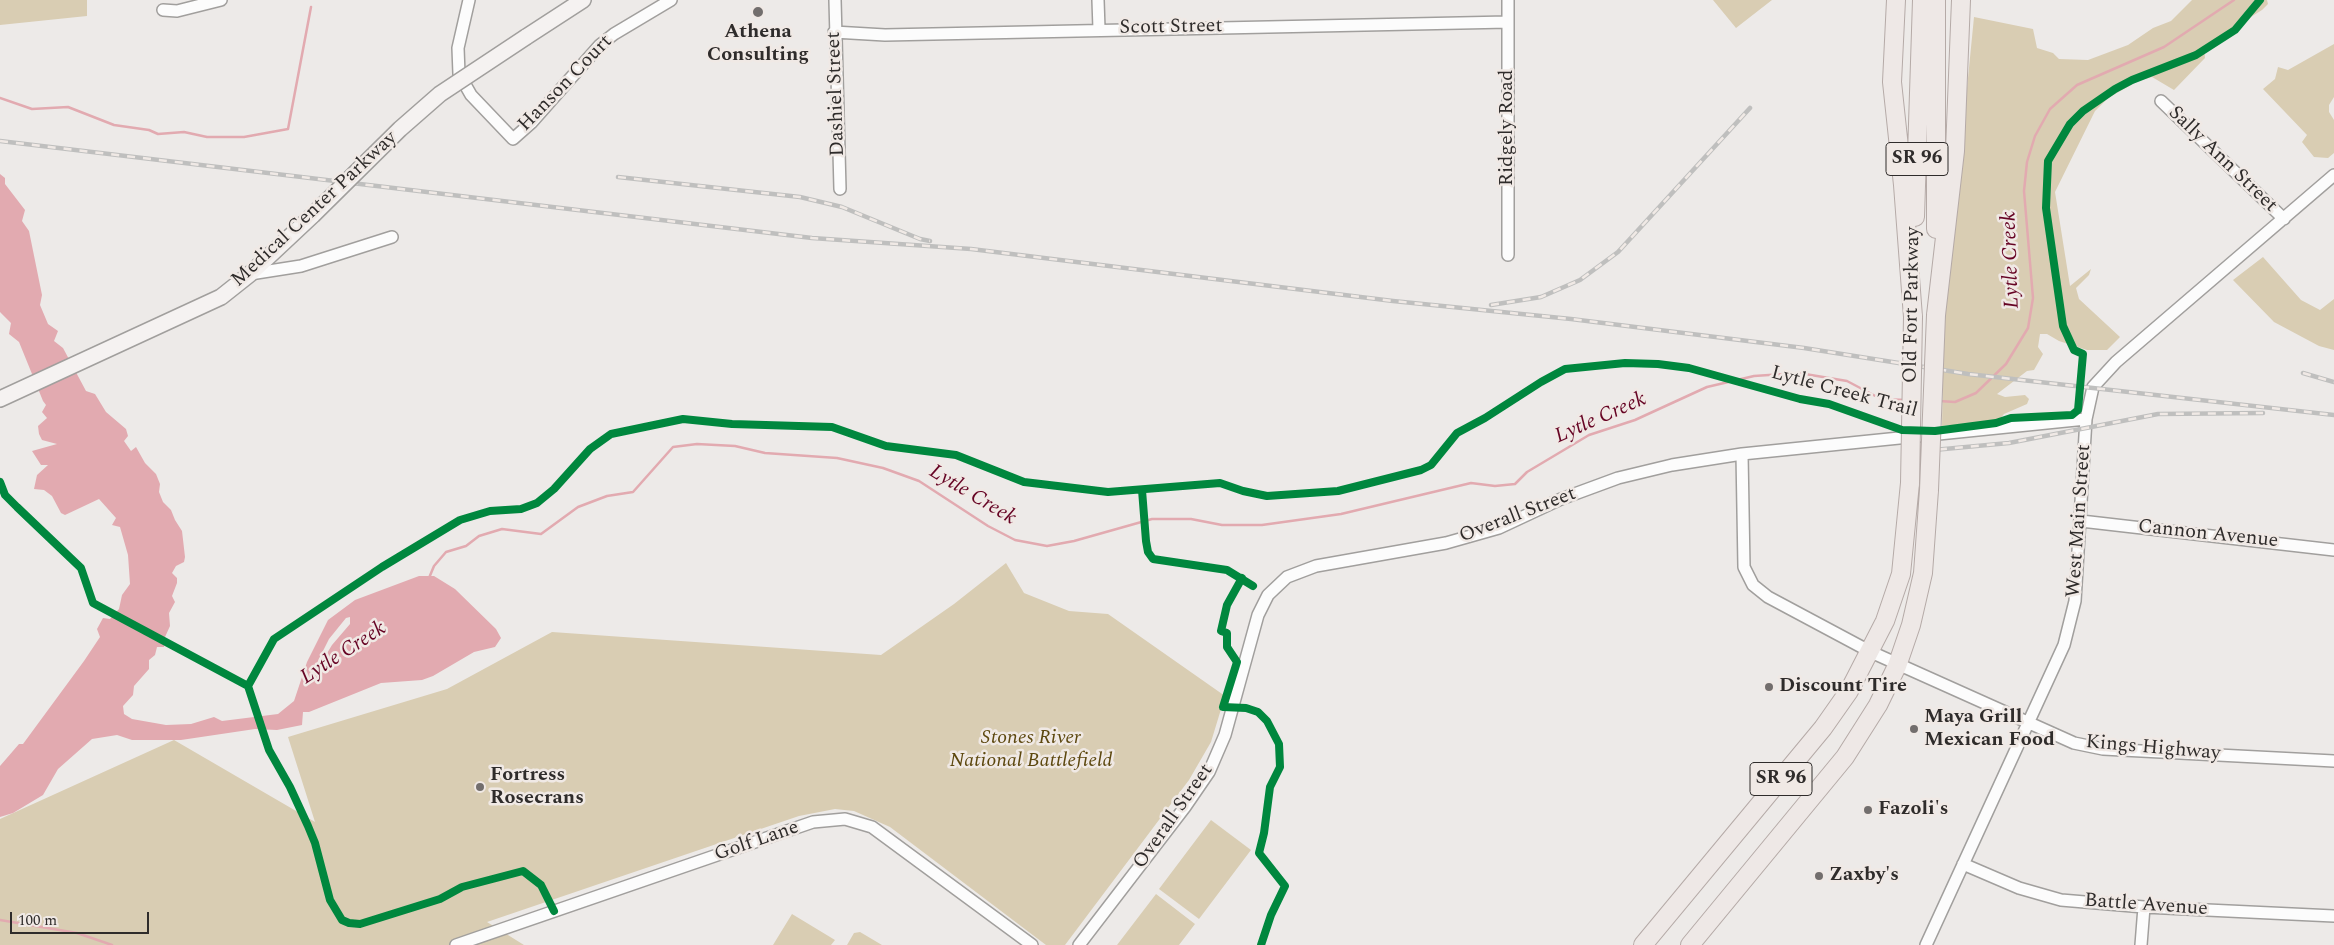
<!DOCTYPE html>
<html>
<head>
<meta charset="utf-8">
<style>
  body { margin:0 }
  #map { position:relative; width:2334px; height:945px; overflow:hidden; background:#edeae8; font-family:Spectral,serif }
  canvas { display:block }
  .scale { position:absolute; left:10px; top:912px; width:139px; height:22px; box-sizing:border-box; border:2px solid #2f2c2b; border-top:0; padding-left:6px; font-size:15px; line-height:18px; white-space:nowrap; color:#2f2c2b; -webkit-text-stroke:4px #f0e9e5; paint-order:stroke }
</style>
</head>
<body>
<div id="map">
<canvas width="2334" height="945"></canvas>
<div class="scale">100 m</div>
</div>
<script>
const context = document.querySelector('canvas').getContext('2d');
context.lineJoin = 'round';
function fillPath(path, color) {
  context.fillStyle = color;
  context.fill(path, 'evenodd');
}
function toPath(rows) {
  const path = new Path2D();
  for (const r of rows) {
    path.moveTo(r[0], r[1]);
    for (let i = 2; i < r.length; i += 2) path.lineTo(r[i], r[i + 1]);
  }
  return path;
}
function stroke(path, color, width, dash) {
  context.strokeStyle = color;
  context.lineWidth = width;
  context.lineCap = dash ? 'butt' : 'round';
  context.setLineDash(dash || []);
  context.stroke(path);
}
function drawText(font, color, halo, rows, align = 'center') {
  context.font = font + ' Spectral,serif';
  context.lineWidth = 5;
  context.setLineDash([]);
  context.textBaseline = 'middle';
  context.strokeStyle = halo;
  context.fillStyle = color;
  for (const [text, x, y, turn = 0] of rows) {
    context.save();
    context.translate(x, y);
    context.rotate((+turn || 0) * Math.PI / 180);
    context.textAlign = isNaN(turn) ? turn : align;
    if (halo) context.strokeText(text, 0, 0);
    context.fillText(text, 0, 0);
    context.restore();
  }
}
fillPath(toPath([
  [0,0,87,0,87,16,0,25],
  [1713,0,1772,0,1736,28],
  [2192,0,2267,0,2268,4,2262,10,2204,46,2205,58,2174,90,2152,77,2138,81,2108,98,2095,111,2055,192,2070,286,2091,269,2089,275,2076,288,2079,299,2120,337,2107,350,2087,350,2059,341,2047,334,2040,334,2038,347,2043,354,2034,370,2027,371,1997,394,2005,397,2025,395,2029,399,2027,404,2004,414,1988,433,1961,436,1949,425,1942,426,1944,322,1974,17,2033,29,2037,48,2053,53,2059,59,2088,60,2128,45,2153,28,2171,21],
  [2334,44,2334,97,2329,105,2329,112,2334,120,2334,153,2328,158,2314,157,2302,142,2307,135,2263,89,2275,79,2278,67,2288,70],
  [2263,257,2301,300,2320,310,2334,299,2334,350,2319,346,2274,322,2233,280],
  [1006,563,1024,593,1069,611,1108,614,1225,696,1211,742,1189,780,1065,945,1046,945,890,827,854,811,835,809,799,816,487,922,524,945,0,945,0,819,174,740,315,822,288,737,447,689,552,632,881,655,954,604],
  [1211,820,1251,850,1199,919,1159,889],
  [1156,894,1195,924,1179,945,1117,945],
  [792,914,835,940,831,945,773,945],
  [860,932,882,945,847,945,854,933]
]), '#d9cdb3');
fillPath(toPath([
  [0,174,5,178,5,184,25,210,22,221,29,231,42,295,40,305,48,324,58,331,54,341,63,348,86,391,95,394,106,412,126,429,128,436,124,441,131,451,136,447,145,463,156,474,160,484,159,492,163,502,171,510,175,520,182,531,185,557,184,562,176,566,172,573,177,578,177,583,172,596,175,602,169,613,170,626,165,637,164,647,157,647,155,655,149,660,149,669,134,686,133,695,123,706,124,714,132,719,166,725,191,724,214,717,222,721,278,714,294,701,307,662,328,620,355,600,419,576,434,576,455,589,496,629,501,638,495,647,474,652,433,676,422,680,381,683,309,712,303,712,302,725,277,730,255,729,181,740,132,740,117,735,92,739,58,769,43,795,13,813,0,817,0,766,19,744,23,744,84,661,100,637,97,629,103,618,110,619,119,609,122,595,130,584,128,555,120,527,112,525,116,518,99,499,65,515,61,513,52,496,44,490,34,489,37,475,48,465,41,465,32,451,57,444,42,440,39,434,38,426,47,418,42,412,46,405,43,401,19,342,9,334,11,323,0,312],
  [350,617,350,624,332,645,315,673,313,671,329,639,346,618]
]), '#e2aab0');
stroke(toPath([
  [0,98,32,109,68,107,114,125,149,130,158,134,184,132,207,137,244,137,288,129,311,7],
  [1939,401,1955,402,1976,393,2006,364,2028,328,2033,298,2024,191,2027,162,2035,136,2050,109,2077,85,2164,47,2234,0],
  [429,578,434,566,446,552,466,546,479,536,502,529,541,534,578,507,607,496,633,492,673,447,697,444,735,446,765,453,837,458,883,468,919,481,988,526,1015,540,1047,546,1074,541,1152,519,1191,519,1222,525,1262,525,1341,514,1471,483,1495,486,1515,484,1527,472,1589,435,1635,420,1707,387,1754,376,1799,373,1847,381,1881,399,1906,400],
  [0,920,77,933,112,945]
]), '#e2aab0', 2.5);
const street = toPath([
  [469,0,458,48,459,74,471,95,513,139,531,123,600,45,614,34,671,0],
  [835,0,840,189],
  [1098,0,1099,29],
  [1508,0,1508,255],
  [163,10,177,11,221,0],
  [834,32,885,35,1508,22],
  [2161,101,2284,219],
  [250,274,301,266,392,237],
  [1742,454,1744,567,1753,585,1768,597,1871,652,2074,743,2103,749,2334,761],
  [2081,521,2334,550],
  [1963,864,2019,888,2061,900,2144,907,2334,916],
  [456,945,813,822,845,819,872,827,1032,945],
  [1079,945,1185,807,1209,772,1225,735,1258,615,1268,595,1287,577,1316,566,1446,543,1499,528,1561,499,1618,478,1672,465,1742,454,2086,419],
  [1926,945,2064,645,2075,601,2086,419,2093,387,2116,362,2334,175],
  [2141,945,2144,907]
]);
const secondary = toPath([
  [526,37,583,0],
  [0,399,221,297,250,274,313,215]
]);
const primary = toPath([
  [1896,0,1892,82,1903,185,1913,317],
  [1915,217,1922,0],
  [1936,229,1936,0],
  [1936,315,1955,151,1961,0],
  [1643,945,1823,728,1849,691,1885,621,1901,574,1910,483],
  [1690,945,1845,757,1878,705,1897,666,1911,625,1923,573,1929,490]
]);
stroke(street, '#a19f9d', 14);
stroke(secondary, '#a19f9d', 18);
stroke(primary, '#b5aaa7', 20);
stroke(street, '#fcfcfc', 11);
stroke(secondary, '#f5f2f1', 15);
stroke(primary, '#eee8e6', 18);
const rail = toPath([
  [0,141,812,238,971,249,1393,301,1571,319,1804,348,1968,374,2334,415],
  [618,177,800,197,842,207,920,239,930,241],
  [1491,305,1541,297,1580,280,1618,252,1750,108],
  [2303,373,2334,382],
  [1923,451,2009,443,2158,414,2263,413]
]);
stroke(rail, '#bfbfbe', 4.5);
stroke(rail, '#f0e9e5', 2.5, [8]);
const secondaryBridge = toPath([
  [313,215,400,129,440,94,526,37]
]);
const primaryBridge = toPath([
  [1910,483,1913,317],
  [1929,490,1936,315]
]);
stroke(secondaryBridge, '#a19f9d', 18, []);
stroke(primaryBridge, '#b5aaa7', 20, []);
stroke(secondaryBridge, '#f5f2f1', 15);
stroke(primaryBridge, '#eee8e6', 18);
stroke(toPath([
  [0,482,5,495,17,507,81,568,93,603,248,686,269,750,290,787,308,826,315,843,330,900,342,920,349,923,360,924,440,899,462,887,523,871,541,885,554,911],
  [1142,490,1146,541,1148,552,1153,559,1227,570,1253,586],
  [1242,578,1227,605,1221,631,1227,633,1227,647,1237,662,1223,707,1246,708,1258,712,1267,721,1279,744,1280,767,1270,787,1264,833,1259,853,1285,886,1271,915,1261,945],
  [248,686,274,639,382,567,460,520,490,511,521,509,537,503,554,489,590,449,611,434,683,419,732,424,832,427,886,446,956,455,1024,482,1108,492,1220,483,1243,491,1267,496,1338,491,1421,470,1431,465,1457,433,1485,418,1541,382,1565,369,1625,363,1658,364,1689,368,1800,399,1829,404,1902,430,1935,431,1996,423,2011,418,2072,415,2078,410,2083,354,2074,350,2063,326,2046,208,2048,161,2070,124,2083,111,2115,89,2132,80,2196,55,2235,30,2260,0]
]), '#00873e', 8);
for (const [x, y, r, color] of [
  [758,12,6,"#726e6d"],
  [1769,687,5,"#726e6d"],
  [1914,729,5,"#726e6d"],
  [480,787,5,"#726e6d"],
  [1868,810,5,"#726e6d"],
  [1819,876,5,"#726e6d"]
]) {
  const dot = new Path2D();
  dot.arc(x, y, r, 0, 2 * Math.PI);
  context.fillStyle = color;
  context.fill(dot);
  stroke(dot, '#f0e9e5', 2);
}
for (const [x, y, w] of [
  [1917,159,62],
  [1781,779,62]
]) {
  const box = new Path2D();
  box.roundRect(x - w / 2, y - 16.5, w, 33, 4);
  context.fillStyle = '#f0e9e5';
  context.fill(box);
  stroke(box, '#2f2c2b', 1);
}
drawText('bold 19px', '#2f2c2b', null, [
  ["SR 96",1917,159],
  ["SR 96",1781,779]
]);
drawText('20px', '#2f2c2b', '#f0e9e5', [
  ["Scott Street",1171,28,-1],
  ["Hanson Court",566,84,-46],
  ["Dashiel Street",837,94,-92],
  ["Ridgely Road",1508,128,-90],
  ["Sally Ann Street",2222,160,44],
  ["Medical Center Parkway",315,210,-43],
  ["Old Fort Parkway",1913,305,-89],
  ["Lytle Creek Trail",1844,393,15],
  ["Overall Street",1518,516,-21],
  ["West Main Street",2080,521,-86],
  ["Cannon Avenue",2208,535,6],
  ["Kings Highway",2153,749,5],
  ["Overall Street",1174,817,-55],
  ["Golf Lane",757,842,-19],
  ["Battle Avenue",2146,906,4]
]);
drawText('bold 20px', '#2f2c2b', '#f0e9e5', [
  ["Athena",758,33,"center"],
  ["Consulting",758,56,"center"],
  ["Discount Tire",1779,687],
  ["Maya Grill",1924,718],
  ["Mexican Food",1924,741],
  ["Fortress",490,776],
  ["Rosecrans",490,799],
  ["Fazoli's",1878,810],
  ["Zaxby's",1829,876]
], 'left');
drawText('italic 20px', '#5c470e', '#f0e9e5', [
  ["Stones River",1031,739],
  ["National Battlefield",1031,762]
]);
drawText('italic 21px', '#660424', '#f0e9e5', [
  ["Lytle Creek",2012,260,-92],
  ["Lytle Creek",1601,419,-24],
  ["Lytle Creek",972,496,31],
  ["Lytle Creek",344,654,-33]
]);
</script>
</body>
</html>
